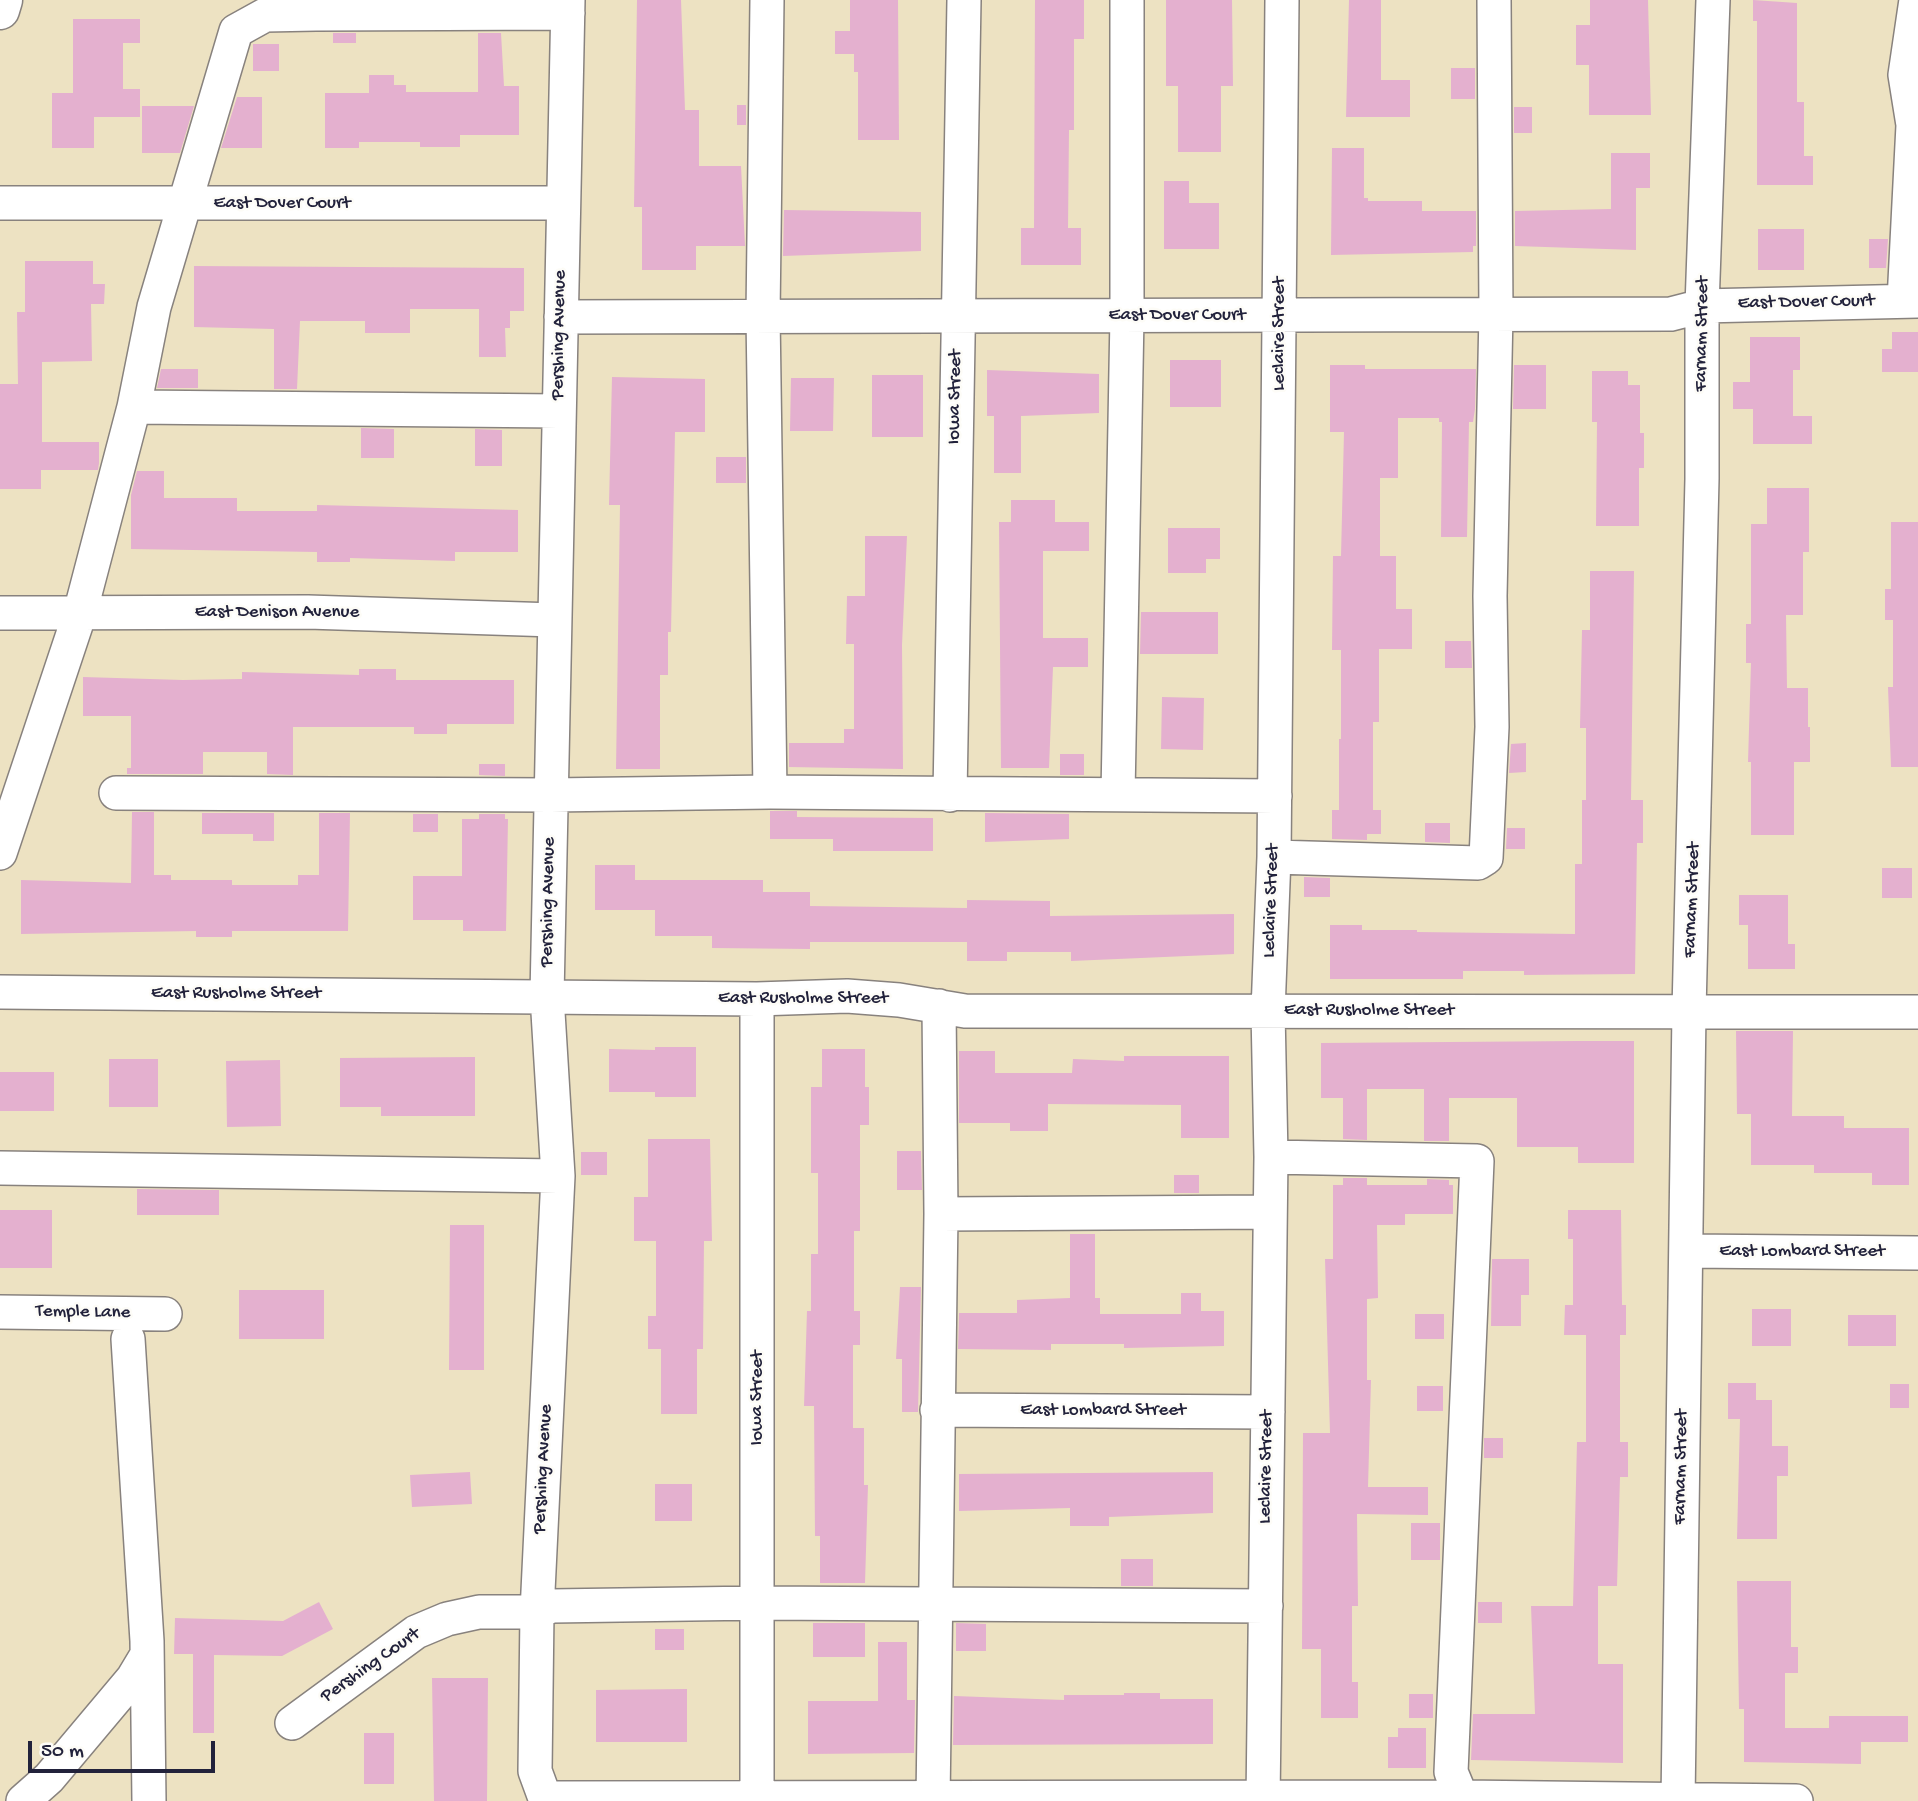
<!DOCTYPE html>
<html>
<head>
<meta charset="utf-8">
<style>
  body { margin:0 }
  #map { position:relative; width:1918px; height:1801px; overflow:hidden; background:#ede2c2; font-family:"Gochi Hand",sans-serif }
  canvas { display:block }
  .scale { position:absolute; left:28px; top:1741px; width:187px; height:32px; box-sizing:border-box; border:4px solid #22223b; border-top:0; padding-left:9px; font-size:21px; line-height:24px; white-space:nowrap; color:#22223b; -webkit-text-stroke:5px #fdfcf7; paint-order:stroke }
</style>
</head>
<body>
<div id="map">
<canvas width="1918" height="1801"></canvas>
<div class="scale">50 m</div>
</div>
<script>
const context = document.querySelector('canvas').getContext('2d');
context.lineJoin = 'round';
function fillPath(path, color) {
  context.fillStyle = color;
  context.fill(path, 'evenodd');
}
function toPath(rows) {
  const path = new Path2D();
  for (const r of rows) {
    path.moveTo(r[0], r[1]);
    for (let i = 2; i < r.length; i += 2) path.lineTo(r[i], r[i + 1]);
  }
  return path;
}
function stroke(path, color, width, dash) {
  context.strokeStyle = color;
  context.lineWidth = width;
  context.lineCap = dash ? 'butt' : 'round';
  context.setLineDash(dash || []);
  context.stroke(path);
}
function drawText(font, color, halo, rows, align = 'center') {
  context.font = font + ' "Gochi Hand",sans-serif';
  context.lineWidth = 5;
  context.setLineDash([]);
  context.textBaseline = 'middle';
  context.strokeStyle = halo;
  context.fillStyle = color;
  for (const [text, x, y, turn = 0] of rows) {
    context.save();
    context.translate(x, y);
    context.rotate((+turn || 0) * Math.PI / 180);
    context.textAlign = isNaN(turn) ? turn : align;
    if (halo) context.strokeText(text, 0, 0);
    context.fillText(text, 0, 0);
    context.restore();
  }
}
fillPath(toPath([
  [637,0,681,0,685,110,699,110,699,166,741,166,745,246,696,246,696,270,642,270,642,207,634,207],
  [850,0,898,0,899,140,858,140,858,72,854,72,854,54,835,54,835,31,850,31],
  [1035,0,1084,0,1084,39,1074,39,1074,130,1069,130,1068,228,1081,228,1081,265,1021,265,1021,228,1034,228],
  [1166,0,1232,0,1233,86,1221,86,1221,152,1178,152,1178,86,1166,86],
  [1349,0,1381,0,1381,80,1410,80,1410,117,1346,117],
  [1590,0,1648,0,1651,115,1589,115,1589,65,1576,65,1576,25,1590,25],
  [1753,0,1797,3,1797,102,1804,102,1804,156,1813,156,1813,185,1757,185,1757,21,1753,21],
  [73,19,140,19,140,43,123,43,123,89,140,89,140,117,94,117,94,148,52,148,52,93,73,93],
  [333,33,356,33,356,43,333,43],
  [478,33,501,33,504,86,519,86,519,135,460,135,460,147,420,147,420,142,359,142,359,148,325,148,325,93,369,93,369,75,394,75,394,85,406,85,406,92,478,92],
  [253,44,279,44,279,71,253,71],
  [1451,68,1475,68,1475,99,1451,99],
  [237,97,262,97,262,148,221,148],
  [737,105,746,105,746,125,737,125],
  [142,106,194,106,180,153,142,153],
  [1514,107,1532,107,1532,133,1514,133],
  [1332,148,1364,148,1364,198,1368,198,1368,201,1422,201,1422,211,1476,211,1476,246,1473,246,1473,252,1331,255],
  [1611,153,1650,153,1650,188,1636,188,1636,250,1515,246,1515,211,1611,209],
  [1164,181,1189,181,1189,203,1219,203,1219,249,1164,249],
  [784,210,921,212,921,251,783,256],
  [1758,229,1804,229,1804,270,1758,270],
  [1869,239,1888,239,1886,268,1869,268],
  [25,261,93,261,93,284,105,284,104,304,91,304,92,361,42,362,42,442,99,442,99,463,98,470,41,470,41,489,0,489,0,384,18,384,17,312,25,312],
  [194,266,524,268,524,311,510,311,510,328,505,328,506,357,479,357,479,309,410,309,410,333,365,333,365,321,300,321,297,389,274,389,274,329,194,327],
  [1892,332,1918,332,1918,372,1882,372,1882,349,1892,349],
  [1750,337,1800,337,1800,370,1793,370,1793,416,1812,416,1812,444,1753,444,1753,409,1733,409,1733,382,1750,382],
  [1170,360,1221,360,1221,407,1170,407],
  [1330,365,1365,365,1365,369,1476,369,1475,409,1473,422,1469,422,1467,537,1441,537,1442,422,1439,422,1439,418,1398,418,1398,478,1380,478,1380,556,1396,556,1396,609,1412,609,1412,649,1379,649,1379,722,1373,722,1373,810,1381,810,1381,834,1367,834,1367,840,1332,839,1332,810,1339,810,1339,739,1341,739,1341,650,1332,650,1333,556,1341,556,1344,432,1330,432],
  [1514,365,1546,365,1546,409,1513,409],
  [161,369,198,369,198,388,157,388],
  [987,370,1099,374,1099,413,1021,416,1021,473,994,473,994,416,987,416],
  [1592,371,1628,371,1628,385,1640,385,1640,433,1644,433,1644,468,1639,468,1639,526,1596,526,1597,422,1592,422],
  [872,375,923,375,923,437,872,437],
  [612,377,705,379,705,432,675,432,671,632,668,632,668,675,660,675,660,769,616,769,620,505,609,505],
  [791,378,834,378,833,431,790,431],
  [361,428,394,429,394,458,361,458],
  [475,429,502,430,502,466,475,466],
  [716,457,746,457,746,483,716,483],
  [137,471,164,471,164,498,237,498,237,511,317,511,317,505,518,510,518,552,455,552,455,561,350,558,350,562,317,562,317,552,131,549,131,495],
  [1767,488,1809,488,1809,552,1803,552,1803,615,1786,615,1787,688,1808,688,1808,727,1810,727,1810,762,1794,762,1794,835,1751,835,1751,762,1748,762,1751,663,1746,663,1746,624,1751,624,1751,524,1767,524],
  [1011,500,1055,500,1055,522,1089,522,1089,551,1043,551,1043,638,1088,638,1088,667,1053,667,1049,768,1001,768,999,522,1011,522],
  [1891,522,1918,522,1918,767,1891,767,1888,687,1893,687,1893,620,1885,620,1885,589,1891,589],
  [1168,528,1220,528,1220,559,1206,559,1206,573,1168,573],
  [865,536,907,536,902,645,903,769,789,767,789,743,844,743,844,729,854,729,854,644,846,644,847,596,865,596],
  [1590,571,1634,571,1631,800,1643,800,1643,843,1637,843,1635,974,1524,975,1524,971,1463,971,1463,979,1330,979,1330,925,1362,925,1362,930,1417,930,1417,932,1575,934,1575,864,1582,864,1582,800,1586,800,1586,728,1580,728,1582,630,1590,630],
  [1141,612,1218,612,1218,654,1140,654],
  [1445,641,1471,641,1472,668,1445,668],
  [359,669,396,669,396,680,514,680,514,724,447,724,447,734,414,734,414,727,293,727,293,775,267,774,267,752,203,752,203,774,127,774,127,768,131,768,131,716,83,716,83,677,183,680,242,679,242,672,359,675],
  [1162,697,1204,698,1203,750,1161,749],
  [1526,743,1526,772,1509,773,1511,744],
  [1060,754,1084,754,1084,775,1060,775],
  [479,764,505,764,505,776,479,775],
  [770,811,797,811,797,817,933,818,933,851,833,851,833,839,770,839],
  [132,812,154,812,154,875,171,875,171,880,232,880,232,885,298,885,298,875,319,875,319,813,350,813,348,931,232,931,232,937,196,937,196,931,21,934,21,880,131,883],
  [202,813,274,813,274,841,253,841,253,834,202,834],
  [985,813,1069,814,1069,839,985,842],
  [413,814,438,814,438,832,413,832],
  [479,814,505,814,505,819,508,819,506,931,463,931,463,920,413,920,413,876,462,876,462,819,479,819],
  [1425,823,1450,823,1450,843,1425,842],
  [1507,828,1525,828,1525,849,1506,849],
  [595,865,635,865,635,880,763,880,763,892,810,892,810,906,967,908,967,900,1050,901,1050,916,1234,914,1234,954,1071,961,1071,952,1007,952,1007,961,967,961,967,942,810,942,810,949,712,948,712,936,655,936,655,910,595,910],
  [1882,868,1912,868,1912,898,1882,898],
  [1304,877,1330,878,1330,897,1304,897],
  [1739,895,1788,895,1788,944,1795,944,1795,969,1748,969,1748,925,1739,925],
  [1736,1031,1793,1031,1792,1116,1844,1116,1844,1128,1909,1128,1909,1185,1872,1185,1872,1173,1814,1173,1814,1165,1751,1165,1751,1114,1737,1114],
  [1578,1041,1634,1041,1634,1163,1578,1163,1578,1147,1517,1147,1517,1098,1449,1098,1449,1141,1424,1141,1424,1089,1367,1089,1367,1140,1343,1139,1343,1098,1321,1098,1321,1043],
  [655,1047,696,1047,696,1097,655,1097,655,1092,609,1092,609,1049,655,1050],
  [822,1049,865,1049,865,1087,869,1087,869,1125,860,1125,860,1231,854,1231,854,1311,860,1311,860,1345,853,1345,853,1428,864,1428,864,1485,868,1485,865,1583,820,1583,820,1536,815,1536,814,1406,804,1406,807,1311,811,1311,811,1254,818,1254,818,1173,811,1173,811,1087,822,1087],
  [959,1051,995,1051,995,1073,1072,1073,1073,1059,1124,1061,1124,1056,1229,1056,1229,1138,1181,1138,1181,1105,1048,1104,1048,1131,1010,1131,1010,1123,959,1123],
  [475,1057,475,1116,381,1116,381,1107,340,1107,340,1058],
  [109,1059,158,1059,158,1107,109,1107],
  [280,1060,281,1126,227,1127,226,1061],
  [0,1072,54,1072,54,1111,0,1111],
  [648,1139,710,1139,712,1241,704,1241,703,1349,697,1349,697,1414,661,1414,661,1349,648,1349,648,1316,656,1316,656,1241,634,1241,634,1197,648,1197],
  [897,1151,921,1151,922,1190,897,1190],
  [581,1152,607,1152,607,1175,581,1175],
  [1174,1175,1199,1175,1199,1193,1174,1193],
  [1343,1178,1367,1178,1367,1185,1427,1185,1427,1179,1449,1180,1449,1185,1453,1185,1453,1214,1405,1214,1405,1225,1377,1225,1378,1298,1367,1299,1367,1380,1371,1380,1368,1487,1428,1487,1428,1515,1357,1514,1358,1606,1352,1606,1352,1682,1358,1682,1358,1718,1321,1718,1321,1649,1302,1649,1303,1433,1330,1433,1325,1259,1333,1259,1333,1185,1343,1185],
  [137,1189,219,1190,219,1215,137,1215],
  [0,1210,52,1210,52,1268,0,1268],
  [1568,1210,1621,1210,1622,1305,1626,1305,1626,1335,1620,1335,1620,1442,1628,1442,1628,1477,1620,1477,1617,1586,1598,1586,1598,1664,1623,1664,1623,1763,1471,1760,1473,1714,1535,1714,1531,1606,1573,1606,1577,1442,1586,1442,1586,1335,1564,1335,1565,1305,1573,1305,1573,1239,1568,1239],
  [450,1225,484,1225,484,1370,449,1370],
  [1070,1234,1095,1234,1095,1298,1100,1298,1100,1314,1181,1314,1181,1293,1201,1293,1201,1311,1224,1311,1224,1346,1124,1348,1124,1344,1051,1344,1051,1350,958,1349,959,1313,1017,1313,1017,1300,1070,1298],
  [1492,1259,1529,1259,1529,1295,1521,1295,1521,1326,1491,1326],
  [900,1287,921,1287,918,1412,902,1412,902,1359,896,1359],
  [239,1290,324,1290,324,1339,239,1339],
  [1752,1309,1791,1309,1791,1346,1752,1346],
  [1415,1314,1444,1314,1444,1339,1415,1339],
  [1848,1315,1896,1315,1896,1346,1848,1346],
  [1728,1383,1756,1383,1756,1400,1772,1400,1772,1446,1788,1446,1788,1476,1777,1476,1777,1539,1737,1539,1740,1419,1728,1419],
  [1890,1384,1909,1384,1909,1408,1890,1408],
  [1417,1386,1443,1386,1443,1411,1417,1411],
  [1484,1438,1503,1438,1503,1458,1484,1458],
  [470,1472,472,1504,412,1507,410,1475],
  [1213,1472,1213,1513,1109,1517,1109,1526,1070,1526,1070,1508,959,1511,959,1474],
  [655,1484,692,1484,692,1521,655,1521],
  [1411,1523,1440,1523,1440,1560,1411,1560],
  [1121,1559,1153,1559,1153,1586,1121,1586],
  [1737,1581,1791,1581,1791,1647,1798,1647,1798,1673,1785,1673,1785,1728,1829,1728,1829,1716,1908,1716,1908,1742,1861,1742,1861,1764,1744,1762,1744,1709,1739,1709],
  [319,1602,333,1629,282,1656,214,1655,214,1733,193,1733,193,1654,174,1654,175,1618,283,1621],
  [1478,1602,1502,1602,1502,1623,1478,1623],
  [813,1623,865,1623,865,1657,813,1657],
  [956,1623,986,1624,986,1651,956,1651],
  [655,1629,684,1629,684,1650,655,1650],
  [878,1642,907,1642,907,1700,915,1700,914,1753,808,1754,808,1701,878,1701],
  [432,1678,488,1678,487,1801,434,1801],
  [687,1689,687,1742,596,1742,596,1690],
  [1124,1693,1160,1693,1160,1699,1213,1699,1213,1744,953,1745,954,1696,1064,1700,1064,1695,1124,1695],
  [1409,1694,1433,1694,1433,1718,1409,1718],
  [1398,1728,1426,1728,1426,1768,1388,1768,1388,1737,1398,1737],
  [364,1733,394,1733,394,1784,364,1784]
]), '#e4b0cf');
const minor = toPath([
  [316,0,316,14,265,15,236,31,154,307,134,407,559,411],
  [767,0,763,315,770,792],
  [316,14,568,13],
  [1913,125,1905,75,1916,0],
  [0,203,563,203],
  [1904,301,1913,125,1918,125],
  [561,317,1671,314,1702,306,1918,301],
  [0,613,308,612,554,620],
  [116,793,551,795,770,792,1275,796],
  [1118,794,1127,316,1127,0],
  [950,795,964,0],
  [0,853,80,613,134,407],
  [1274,857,1478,863,1486,858,1492,727,1490,596,1496,313,1494,0],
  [0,992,757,999,847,996,899,1000,965,1011,1918,1012],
  [757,999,757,1798],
  [1271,1157,1477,1161,1451,1772,1463,1801],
  [0,1168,558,1176],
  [941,1214,1270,1212],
  [1686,1251,1918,1253],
  [0,1312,165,1314],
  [128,1339,147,1641,149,1801],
  [937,1410,1268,1412],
  [292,1723,416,1632,447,1619,479,1612,537,1612,552,1606,759,1603,1266,1606],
  [546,1798,1462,1797,1796,1801],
  [933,1800,941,1214,939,1006],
  [23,1801,49,1778,133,1678,145,1658],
  [546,1801,535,1771,537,1612,558,1176,547,996,568,0],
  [1263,1801,1271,1157,1268,1011,1274,857,1282,0],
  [1678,1801,1689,1011,1702,479,1702,306,1713,0]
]);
const highway = toPath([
  [0,10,3,0]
]);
stroke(minor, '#88827e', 36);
stroke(highway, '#88827e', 41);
stroke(minor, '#fff', 33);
stroke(highway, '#fff', 38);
drawText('19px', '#22223b', '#fdfcf7', [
  ["East Dover Court",282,204],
  ["East Dover Court",1806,303,-1],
  ["East Dover Court",1177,316],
  ["Leclaire Street",1280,334,-90],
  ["Farnam Street",1703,334,-89],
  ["Pershing Avenue",560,335,-89],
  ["Iowa Street",956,397,-89],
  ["East Denison Avenue",277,613],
  ["Farnam Street",1693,900,-88],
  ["Leclaire Street",1272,901,-88],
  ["Pershing Avenue",549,902,-89],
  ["East Rusholme Street",236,994],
  ["East Rusholme Street",803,999],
  ["East Rusholme Street",1369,1011],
  ["East Lombard Street",1802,1252],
  ["Temple Lane",83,1313,1],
  ["Iowa Street",758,1398,-90],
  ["East Lombard Street",1103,1411],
  ["Leclaire Street",1267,1467,-89],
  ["Farnam Street",1682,1467,-89],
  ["Pershing Avenue",544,1469,-87],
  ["Pershing Court",371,1666,-35]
]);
</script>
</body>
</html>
